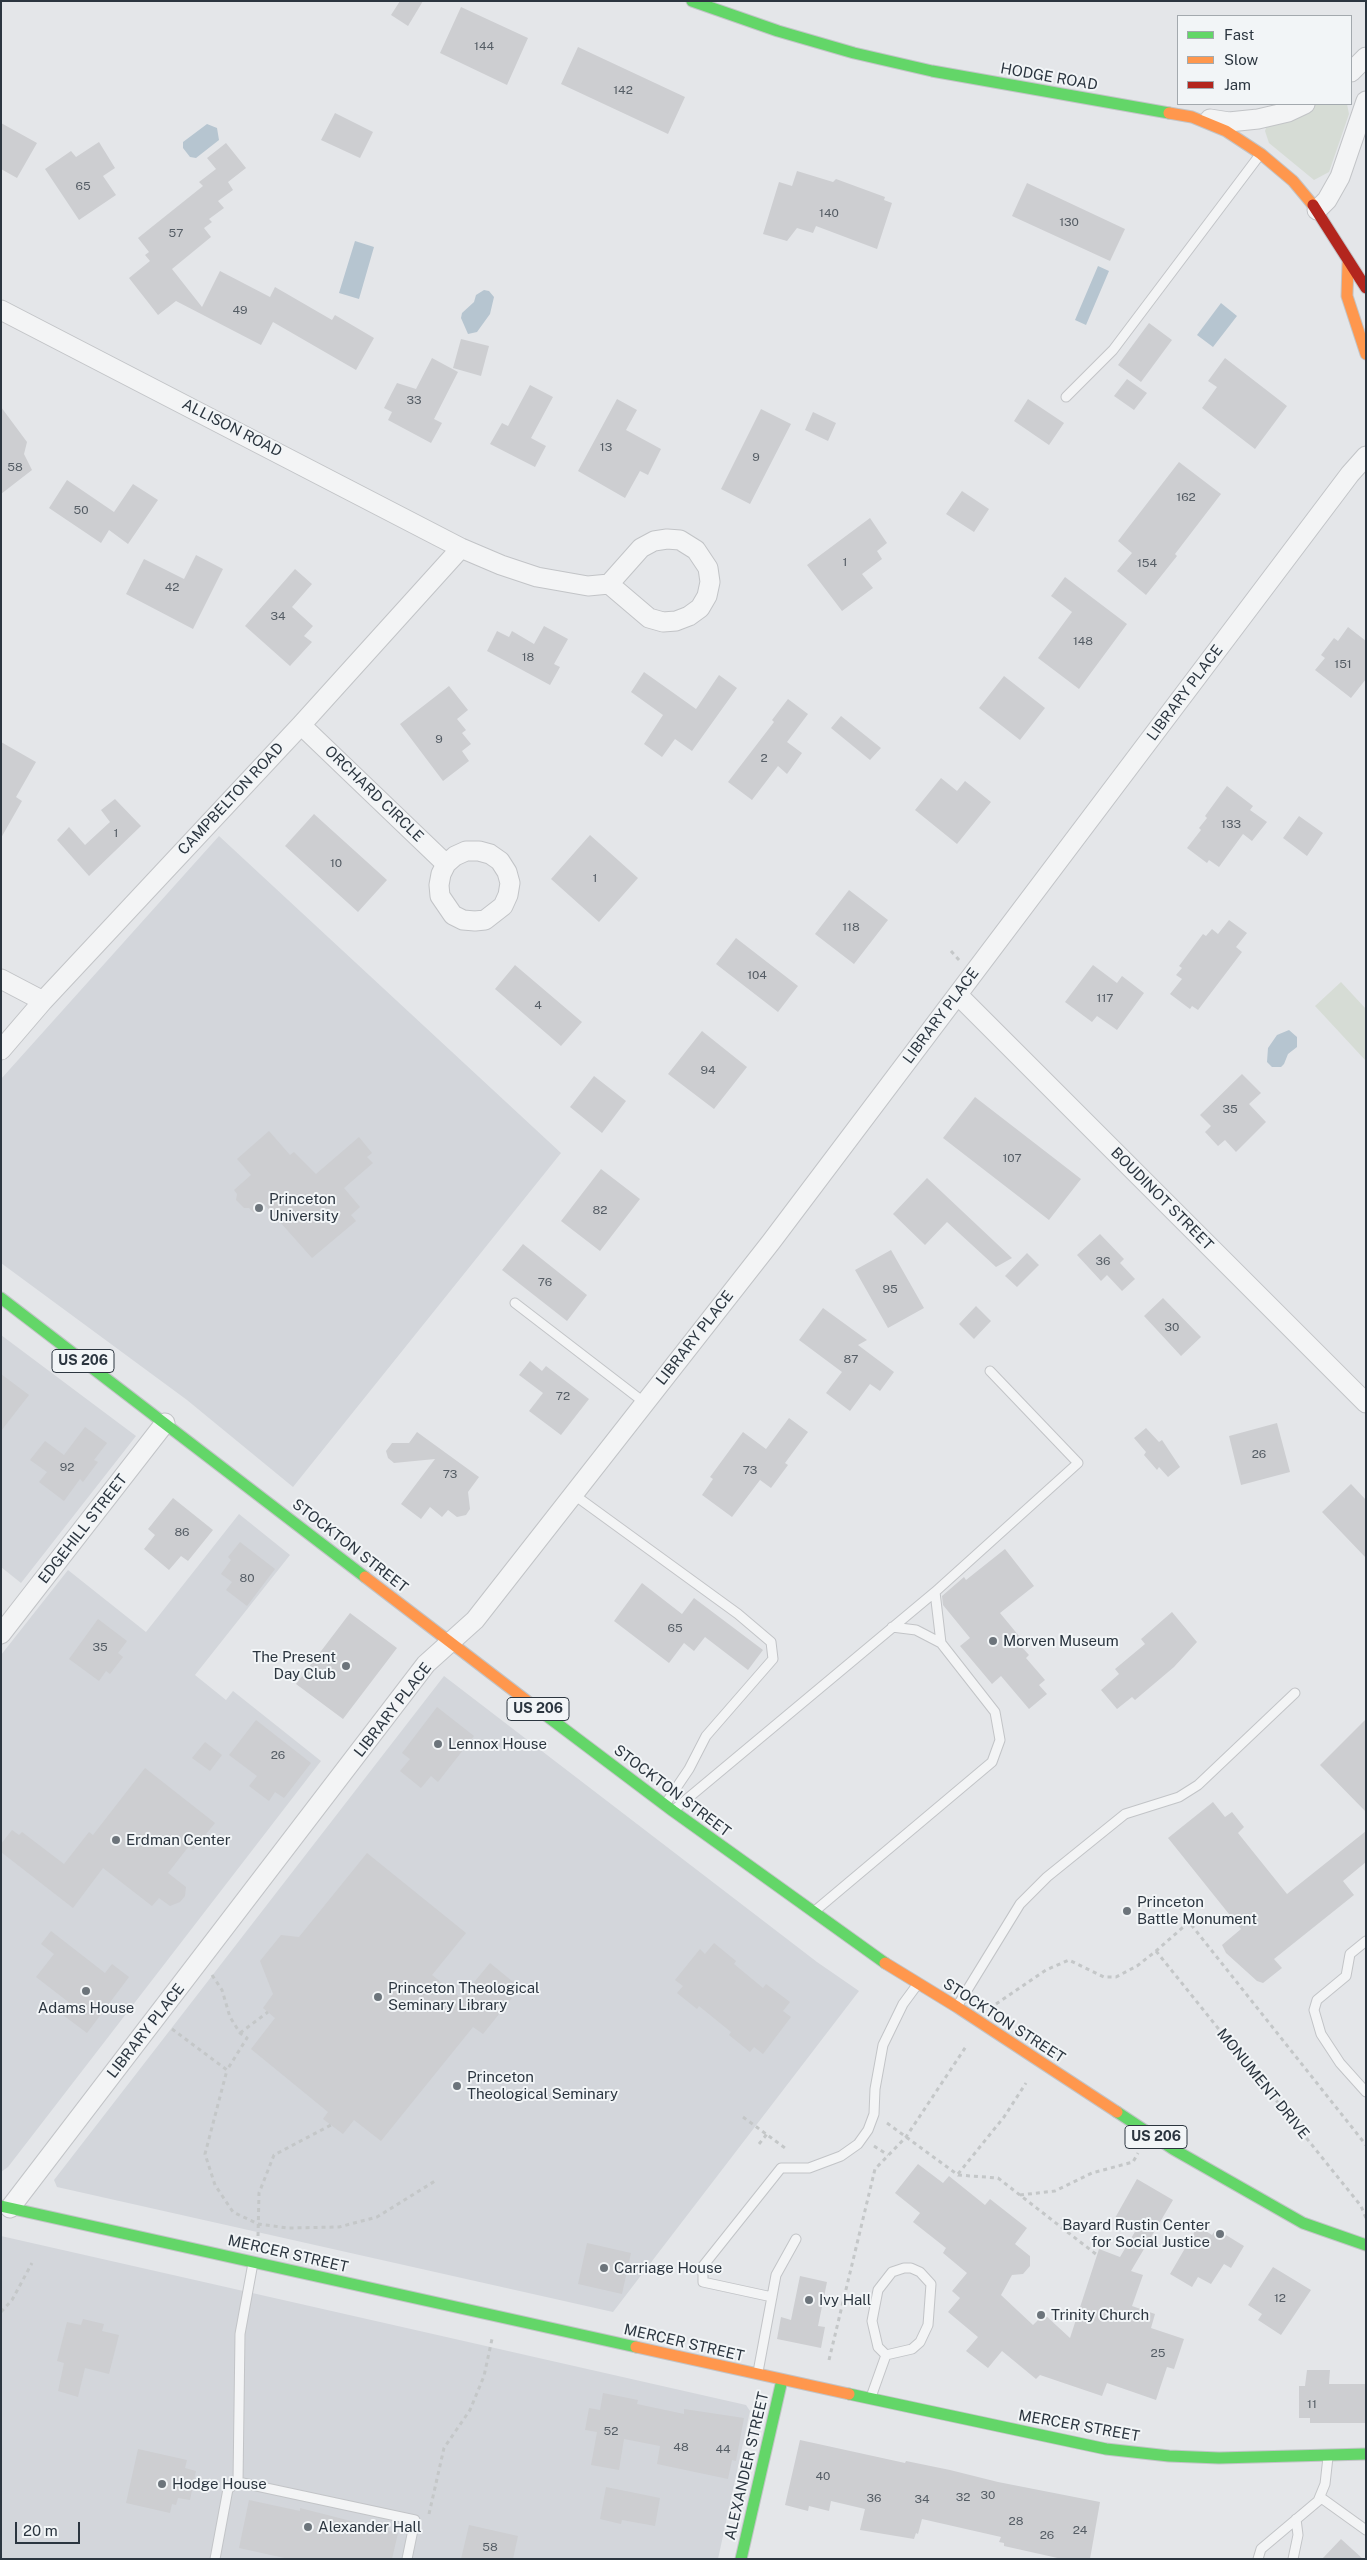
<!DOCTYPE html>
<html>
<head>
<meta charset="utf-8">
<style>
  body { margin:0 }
  #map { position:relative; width:1367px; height:2560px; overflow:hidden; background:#e4e6e9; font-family:"Public Sans",sans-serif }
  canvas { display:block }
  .frame { position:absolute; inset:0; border:2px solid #2c3640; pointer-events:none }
  .legend { position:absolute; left:1177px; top:15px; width:175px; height:90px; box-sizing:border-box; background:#f2f5f7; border:1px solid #a3a9ae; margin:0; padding:6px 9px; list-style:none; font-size:15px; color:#2c3640 }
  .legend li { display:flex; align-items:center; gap:10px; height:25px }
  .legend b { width:25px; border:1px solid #a3a9ae }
  .scale { position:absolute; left:15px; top:2522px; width:65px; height:22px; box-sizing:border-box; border:2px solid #2c3640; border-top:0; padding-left:6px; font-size:15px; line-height:18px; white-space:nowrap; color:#2c3640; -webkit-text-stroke:4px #f2f5f7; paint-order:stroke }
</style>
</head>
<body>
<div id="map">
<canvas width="1367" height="2560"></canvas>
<div class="frame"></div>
<ul class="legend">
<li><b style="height:6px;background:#63d668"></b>Fast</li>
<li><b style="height:6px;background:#ff974d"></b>Slow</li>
<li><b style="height:6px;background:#b3261e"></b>Jam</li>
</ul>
<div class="scale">20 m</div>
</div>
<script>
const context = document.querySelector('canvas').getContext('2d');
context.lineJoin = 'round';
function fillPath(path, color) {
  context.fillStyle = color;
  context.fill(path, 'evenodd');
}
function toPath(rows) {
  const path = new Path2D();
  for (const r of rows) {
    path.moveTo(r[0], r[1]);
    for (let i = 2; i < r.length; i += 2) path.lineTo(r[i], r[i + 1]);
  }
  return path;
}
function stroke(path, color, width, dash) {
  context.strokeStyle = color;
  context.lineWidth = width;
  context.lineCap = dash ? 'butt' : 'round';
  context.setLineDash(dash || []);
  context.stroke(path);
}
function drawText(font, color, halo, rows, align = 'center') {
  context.font = font + ' "Public Sans",sans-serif';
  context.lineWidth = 4;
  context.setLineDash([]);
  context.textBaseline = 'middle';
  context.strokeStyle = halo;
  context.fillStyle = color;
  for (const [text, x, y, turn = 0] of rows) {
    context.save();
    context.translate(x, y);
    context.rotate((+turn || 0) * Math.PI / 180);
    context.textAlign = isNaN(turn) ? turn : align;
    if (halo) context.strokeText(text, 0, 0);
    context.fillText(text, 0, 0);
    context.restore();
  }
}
fillPath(toPath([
  [219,836,561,1153,293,1487,187,1400,1,1263,1,1079],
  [1,1335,136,1436,21,1583,1,1567],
  [239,1514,290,1555,195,1675,226,1700,233,1691,321,1761,8,2167,1,2172,1,1655,68,1570,146,1632],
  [444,1676,817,1962,859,1991,613,2312,57,2187,54,2180],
  [1,2236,746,2405,750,2411,718,2559,1,2559]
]), '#d3d6db');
fillPath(toPath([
  [1318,104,1347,104,1349,114,1329,172,1314,180,1269,143,1265,131,1267,125],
  [1341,982,1366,1009,1366,1061,1315,1006]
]), '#d6dcd5');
fillPath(toPath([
  [207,124,217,128,219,140,196,158,190,157,183,148,183,142],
  [355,241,374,247,359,299,339,293],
  [1098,266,1109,271,1086,325,1075,320],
  [484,290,489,291,494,297,490,314,477,332,468,334,461,318,462,313,474,302,476,295],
  [1221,303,1237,316,1213,347,1197,335],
  [1289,1030,1297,1037,1297,1047,1288,1054,1284,1064,1281,1067,1272,1067,1267,1062,1268,1048,1277,1035]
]), '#b6c5d0');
fillPath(toPath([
  [400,1,423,1,408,26,391,15],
  [461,7,528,38,507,85,440,53],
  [578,47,685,97,668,134,561,84],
  [335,113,373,132,360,158,321,140],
  [1,123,37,143,17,178,1,169],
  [99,142,115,168,103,176,116,195,79,220,45,169,71,151,76,157],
  [226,143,246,168,228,182,233,190,218,201,224,208,209,219,212,222,204,228,211,237,172,269,202,307,220,271,270,297,275,287,332,320,335,315,374,338,356,370,273,322,261,345,176,301,158,315,129,278,150,261,145,255,149,252,138,238,203,186,199,182,216,169,207,158],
  [797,171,833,182,836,179,885,197,884,200,892,203,877,249,816,226,813,233,797,228,787,241,763,234,779,182,792,186],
  [1027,183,1125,229,1110,261,1012,216],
  [1149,323,1172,340,1141,382,1118,365],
  [461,339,489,346,481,376,453,368],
  [432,358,458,372,434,419,442,423,431,443,388,420,392,412,384,408,397,383,416,389],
  [1225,358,1287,406,1255,449,1202,408,1217,387,1208,381],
  [1127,379,1147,393,1134,410,1114,396],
  [530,385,553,397,531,438,546,446,535,467,490,444,502,423,508,426],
  [617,399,637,410,626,430,661,449,648,475,640,471,625,498,578,471],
  [1028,399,1064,423,1049,445,1014,421],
  [1,407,27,442,24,454,32,470,1,494],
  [761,409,791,424,750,504,721,489],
  [813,412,836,423,828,441,805,430],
  [1179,462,1221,494,1175,554,1177,556,1146,595,1117,571,1132,553,1118,541],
  [67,480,114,512,133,484,158,500,128,544,109,530,101,543,49,508],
  [962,491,989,509,974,532,946,514],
  [870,518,887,543,877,551,882,559,862,574,873,588,842,611,807,565],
  [196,555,223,569,193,629,126,594,144,559,184,579],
  [295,569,312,584,292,607,313,626,304,636,312,642,290,666,245,626],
  [1065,577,1127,624,1079,689,1038,658,1072,612,1051,596],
  [544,626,568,639,554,664,560,667,550,685,487,651,497,631,509,637,512,631,534,644],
  [1348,627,1366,641,1366,679,1351,698,1315,670,1325,658,1321,655,1334,638,1338,641],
  [644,672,696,709,719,675,737,688,692,751,675,739,662,757,644,744,663,715,631,692],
  [1004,676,1045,708,1020,740,979,708],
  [449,686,468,710,457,719,466,730,462,733,471,744,462,751,469,761,443,781,400,724],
  [788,699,808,714,787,742,802,753,787,774,778,766,752,800,728,782,774,722,772,720],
  [841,716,881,748,870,760,831,728],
  [1,742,36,762,16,797,22,801,1,838],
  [941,778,957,791,965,781,991,802,957,844,915,810],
  [1227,786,1253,806,1250,810,1267,822,1252,841,1243,834,1219,867,1209,860,1207,863,1187,848,1201,830,1199,828,1207,818,1205,816],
  [115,799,141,826,89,876,57,840,69,827,85,845,110,822,101,810],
  [314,814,387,880,358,912,285,846],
  [1299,816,1323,833,1307,856,1283,838],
  [590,835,638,878,599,922,551,879],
  [849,890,888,920,854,964,815,934],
  [1229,920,1247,933,1236,947,1242,952,1198,1010,1192,1006,1190,1009,1170,994,1182,979,1176,975,1182,968,1179,966,1203,934,1206,936,1212,929,1218,934],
  [736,938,798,986,778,1012,716,964],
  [515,965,582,1022,561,1046,495,989],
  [1093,965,1117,983,1122,976,1144,993,1117,1030,1097,1016,1092,1022,1065,1002],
  [702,1031,747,1067,714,1109,668,1074],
  [1242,1074,1261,1093,1249,1104,1266,1122,1236,1152,1225,1140,1218,1146,1205,1132,1211,1126,1200,1115],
  [594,1076,626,1101,602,1133,570,1107],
  [975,1097,1081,1179,1049,1220,943,1138],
  [269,1131,290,1155,294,1152,316,1174,359,1137,372,1153,367,1157,373,1163,344,1188,360,1207,351,1215,356,1221,312,1258,264,1204,254,1213,249,1208,244,1208,236,1200,237,1194,234,1190,251,1175,237,1159],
  [601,1169,640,1199,600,1251,561,1221],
  [927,1178,1012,1258,996,1267,947,1222,925,1245,893,1214],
  [1100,1234,1124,1259,1120,1263,1135,1279,1122,1291,1107,1275,1101,1281,1077,1255],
  [523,1244,587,1295,567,1321,502,1270],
  [891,1250,924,1308,888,1328,855,1270],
  [1027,1253,1039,1265,1017,1287,1005,1276],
  [1163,1298,1201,1337,1181,1356,1144,1316],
  [976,1306,991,1321,974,1339,959,1324],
  [823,1308,867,1340,858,1345,894,1372,880,1391,870,1384,850,1411,826,1393,842,1372,799,1340],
  [530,1361,542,1371,546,1366,589,1399,561,1435,529,1411,543,1393,519,1375],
  [1,1374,29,1395,1,1431],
  [789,1418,808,1432,785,1463,788,1465,771,1488,760,1480,732,1517,702,1495,713,1479,710,1477,743,1432,766,1449],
  [1277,1423,1290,1472,1241,1485,1229,1436],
  [85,1427,107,1443,94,1460,98,1462,83,1482,80,1479,64,1501,39,1482,47,1472,30,1460,45,1441,64,1455],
  [1146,1428,1159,1442,1162,1440,1180,1467,1168,1477,1159,1467,1157,1470,1144,1455,1146,1452,1134,1438],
  [417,1432,479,1477,468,1492,470,1509,466,1515,457,1517,448,1510,442,1517,430,1507,421,1519,401,1504,435,1459,394,1463,388,1458,386,1451,392,1443,409,1443],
  [1351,1484,1366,1500,1366,1558,1322,1512],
  [173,1498,213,1530,188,1561,181,1556,169,1570,144,1549,155,1535,148,1529],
  [240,1542,275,1569,247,1606,226,1590,232,1582,221,1574,231,1560,228,1557],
  [1005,1549,1034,1586,1000,1613,1019,1636,1019,1644,1029,1655,1026,1658,1045,1680,1039,1685,1047,1694,1029,1709,1001,1676,992,1684,960,1646,970,1638,943,1605,942,1596,964,1577,966,1580],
  [642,1583,682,1614,694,1598,763,1650,748,1670,705,1637,694,1651,684,1643,669,1663,614,1621],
  [1172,1612,1197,1642,1174,1667,1135,1700,1132,1697,1117,1709,1101,1690,1119,1674,1115,1669,1145,1644,1141,1639],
  [350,1613,397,1648,343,1719,296,1684],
  [98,1619,127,1641,118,1653,123,1657,110,1674,106,1671,99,1681,69,1659],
  [437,1707,474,1736,438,1782,431,1776,421,1788,400,1771,410,1759,402,1753],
  [1366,1719,1366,1812,1320,1765],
  [256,1720,311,1763,284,1798,275,1792,269,1801,249,1786,257,1776,229,1755],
  [205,1742,222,1755,210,1771,192,1758],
  [145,1768,215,1823,193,1850,189,1846,168,1873,186,1887,185,1896,180,1902,170,1906,159,1898,152,1906,103,1868,73,1908,1,1852,1,1844,12,1830,19,1835,22,1832,64,1864,89,1832,93,1835],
  [1213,1802,1225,1817,1232,1812,1244,1827,1238,1833,1287,1894,1366,1831,1366,1862,1343,1881,1354,1895,1274,1959,1282,1968,1263,1983,1257,1981,1226,1953,1222,1945,1241,1929,1168,1838],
  [367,1853,466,1933,432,1975,461,1998,490,1963,518,1986,510,1996,512,1998,483,2034,473,2027,381,2141,354,2120,343,2134,323,2119,328,2112,251,2049,275,2018,263,2008,273,1994,260,1961,281,1935,299,1937],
  [51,1931,105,1973,112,1964,129,1977,87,2033,63,2015,71,2004,36,1977,54,1954,41,1944],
  [714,1943,736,1961,734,1964,763,1988,766,1984,790,2002,783,2011,791,2017,763,2054,754,2047,750,2052,729,2035,731,2032,699,2006,697,2009,677,1993,683,1986,675,1980,700,1949,705,1954],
  [918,2164,943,2183,949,2176,985,2205,990,2199,1027,2228,1015,2244,1030,2256,1030,2266,1023,2274,1012,2275,1001,2295,1033,2325,1044,2314,1070,2338,1099,2249,1120,2257,1136,2230,1115,2218,1137,2179,1173,2200,1131,2271,1143,2275,1132,2306,1155,2314,1151,2328,1184,2339,1174,2369,1167,2367,1156,2400,1107,2383,1102,2396,1040,2375,1036,2379,1002,2351,988,2368,966,2351,978,2337,948,2312,960,2298,952,2291,967,2273,943,2253,946,2248,913,2222,920,2213,895,2193],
  [1198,2226,1212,2235,1216,2229,1244,2246,1231,2268,1224,2264,1211,2284,1198,2277,1192,2287,1170,2274],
  [587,2243,631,2253,622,2294,578,2284],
  [1273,2267,1311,2290,1281,2335,1258,2320,1262,2314,1248,2305],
  [800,2276,827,2282,818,2326,825,2327,821,2348,777,2339,781,2317,791,2320],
  [83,2319,104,2324,102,2331,119,2335,109,2374,85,2368,78,2397,58,2391,64,2363,57,2361,67,2322,81,2325],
  [1307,2370,1330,2370,1329,2384,1366,2384,1366,2423,1310,2423,1310,2418,1299,2418,1299,2386,1305,2386],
  [603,2393,638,2400,637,2404,684,2414,684,2409,744,2418,736,2461,732,2460,728,2479,657,2464,660,2446,624,2439,619,2470,591,2465,597,2432,585,2430,589,2408,600,2410],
  [800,2440,905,2463,906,2461,950,2470,998,2482,1100,2502,1090,2559,1062,2559,1004,2546,1004,2543,999,2542,1001,2537,922,2519,918,2534,916,2533,914,2539,860,2530,865,2509,831,2501,829,2511,809,2506,808,2511,785,2505],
  [138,2449,187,2460,185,2468,196,2471,190,2500,178,2498,176,2505,172,2504,170,2513,126,2503],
  [606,2487,660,2498,655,2526,622,2520,621,2524,600,2519],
  [249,2500,300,2511,300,2508,398,2533,392,2559,289,2559,239,2548],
  [469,2525,518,2536,513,2559,461,2559],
  [1341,2539,1363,2559,1322,2559]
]), '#cdced1');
const lane = toPath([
  [1066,397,1113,350,1259,156],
  [515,1303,645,1403],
  [573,1494,738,1614,771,1642,773,1659,706,1736,689,1769,666,1803],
  [935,1592,941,1643],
  [675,1809,935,1592,1078,1463,990,1371],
  [816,1910,992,1762,1000,1740,995,1712,941,1643,916,1630,892,1627],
  [1366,1941,1350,1954,1346,1976,1317,2000,1314,2010,1321,2034,1340,2063,1366,2092],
  [958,2005,1020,1904,1047,1877,1125,1814,1179,1797,1198,1785,1295,1693],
  [772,2297,703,2282,703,2266,781,2168,809,2168,841,2156,858,2144,868,2130,874,2114,875,2089,883,2045,903,2004,917,1985],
  [758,2372,776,2275,796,2239],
  [871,2397,886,2355,912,2349,920,2342,928,2325,931,2284,920,2272,911,2268,904,2268,892,2272,878,2290,872,2321,878,2347,886,2355],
  [238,2482,240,2334,253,2263],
  [1320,2497,1366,2530],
  [215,2559,228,2489,238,2482,415,2520,407,2559],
  [1258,2559,1261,2549,1318,2501,1325,2484,1328,2457],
  [1293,2559,1298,2535,1296,2519]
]);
const street = toPath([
  [1351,72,1366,57],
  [1210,119,1229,122,1258,119,1288,112,1305,104],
  [1317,210,1327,200,1340,177,1366,101],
  [1,310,461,548,501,565,537,577,588,586,609,584],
  [667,539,680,540,696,550,708,568,710,582,707,596,700,608,689,616,676,621,663,622,649,618,609,584,641,548,654,541,667,539],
  [301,725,446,864,441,874,439,885,440,896,453,915,463,920,475,921,485,920,503,906,508,895,510,883,507,872,500,861,490,854,479,851,466,851,455,856,446,864],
  [1,979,43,1001],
  [958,995,1366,1403],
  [1,1050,43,1001,301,725,461,548],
  [1,1634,165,1423],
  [10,2208,426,1664,475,1620,771,1242,1350,474,1366,456]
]);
const fast = toPath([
  [692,1,778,31,854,53,932,71,1169,113],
  [1,1298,365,1577],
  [531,1704,673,1811,885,1963],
  [1117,2112,1173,2149,1303,2223,1366,2245],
  [1,2206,636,2347],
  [849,2394,1106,2449,1169,2456,1219,2458,1366,2454],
  [741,2559,782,2380]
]);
const slow = toPath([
  [1169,113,1192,117,1226,131,1261,154,1293,181,1313,205],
  [1348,263,1347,296,1366,354],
  [365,1577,531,1704],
  [885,1963,957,2007,1117,2112],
  [636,2347,849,2394]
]);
const jam = toPath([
  [1313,205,1366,288]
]);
stroke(lane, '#c2c4c7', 11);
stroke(street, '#c2c4c7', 21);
stroke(fast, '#c2c4c7', 13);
stroke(slow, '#c2c4c7', 13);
stroke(jam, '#c2c4c7', 13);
stroke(toPath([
  [951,951,960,961],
  [1156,1951,1361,2206,1366,2218],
  [212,1975,222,1990,230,2017,240,2033,247,2038,227,2070],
  [996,2004,1046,1970,1069,1960,1104,1977,1116,1977,1137,1966,1156,1951,1189,1922,1366,2145],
  [172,2029,227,2070,205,2154,215,2185,233,2212,258,2224,288,2228,339,2227,377,2217,435,2181],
  [240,2033,268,2012],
  [743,2117,785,2148],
  [887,2123,958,2175,998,2178,1097,2255],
  [759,2144,767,2134],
  [874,2146,888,2155],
  [958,2174,1004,2117,1026,2083],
  [1020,2195,1055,2191,1092,2173,1133,2162,1138,2153],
  [258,2236,259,2193,274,2155,331,2125],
  [1,2312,12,2300,32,2263],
  [829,2360,875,2169,906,2137,967,2045],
  [429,2514,444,2448,470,2410,484,2376,492,2339]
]), '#c4c7c8', 3, [4, 4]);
stroke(lane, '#f3f4f5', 9);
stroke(street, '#f3f4f5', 19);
stroke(fast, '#63d668', 11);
stroke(slow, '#ff974d', 11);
stroke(jam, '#b3261e', 11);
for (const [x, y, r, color] of [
  [259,1208,5,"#6c747b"],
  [993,1641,5,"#6c747b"],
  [346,1666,5,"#6c747b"],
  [438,1744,5,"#6c747b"],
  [116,1840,5,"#6c747b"],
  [1127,1911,5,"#6c747b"],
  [86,1991,5,"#6c747b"],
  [378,1997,5,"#6c747b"],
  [457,2086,5,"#6c747b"],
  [1220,2234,5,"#6c747b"],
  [604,2268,5,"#6c747b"],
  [809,2300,5,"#6c747b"],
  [1041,2315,5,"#6c747b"],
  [162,2484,5,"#6c747b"],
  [308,2527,5,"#6c747b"]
]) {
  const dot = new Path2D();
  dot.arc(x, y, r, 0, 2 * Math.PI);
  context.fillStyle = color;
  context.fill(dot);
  stroke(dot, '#f2f5f7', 2);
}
drawText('12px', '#555d65', null, [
  ["144",484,46],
  ["142",623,90],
  ["65",83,186],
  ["140",829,213],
  ["130",1069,222],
  ["57",176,233],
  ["49",240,310],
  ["33",414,400],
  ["13",606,447],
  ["9",756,457],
  ["58",15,467],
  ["162",1186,497],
  ["50",81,510],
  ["1",845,562],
  ["154",1147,563],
  ["42",172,587],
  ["34",278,616],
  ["148",1083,641],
  ["18",528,657],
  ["151",1343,664],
  ["9",439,739],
  ["2",764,758],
  ["133",1231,824],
  ["1",116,833],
  ["10",336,863],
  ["1",595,878],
  ["118",851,927],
  ["104",757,975],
  ["117",1105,998],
  ["4",538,1005],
  ["94",708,1070],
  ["35",1230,1109],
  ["107",1012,1158],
  ["82",600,1210],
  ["36",1103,1261],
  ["76",545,1282],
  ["95",890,1289],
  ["30",1172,1327],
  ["87",851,1359],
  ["72",563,1396],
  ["26",1259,1454],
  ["92",67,1467],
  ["73",750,1470],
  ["73",450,1474],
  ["86",182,1532],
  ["80",247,1578],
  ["65",675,1628],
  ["35",100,1647],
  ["26",278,1755],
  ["12",1280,2298],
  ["25",1158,2353],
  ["11",1312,2404],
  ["52",611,2431],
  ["48",681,2447],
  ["44",723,2449],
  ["40",823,2476],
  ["30",988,2495],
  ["32",963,2497],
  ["36",874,2498],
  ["34",922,2499],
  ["28",1016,2521],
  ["24",1080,2530],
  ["26",1047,2535],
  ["58",490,2547]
]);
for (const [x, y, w] of [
  [83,1361,62],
  [538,1709,62],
  [1156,2137,62]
]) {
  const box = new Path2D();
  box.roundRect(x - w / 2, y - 11.5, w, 23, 4);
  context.fillStyle = '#f2f5f7';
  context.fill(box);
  stroke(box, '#2c3640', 1);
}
drawText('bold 14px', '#2c3640', null, [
  ["US 206",83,1361],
  ["US 206",538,1709],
  ["US 206",1156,2137]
]);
drawText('15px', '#2c3640', '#f2f5f7', [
  ["HODGE ROAD",1049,77,10],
  ["ALLISON ROAD",232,428,27],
  ["LIBRARY PLACE",1185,693,-53],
  ["ORCHARD CIRCLE",374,794,44],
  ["CAMPBELTON ROAD",231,799,-47],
  ["LIBRARY PLACE",941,1016,-53],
  ["BOUDINOT STREET",1162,1199,45],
  ["LIBRARY PLACE",695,1338,-52],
  ["EDGEHILL STREET",83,1529,-52],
  ["STOCKTON STREET",350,1546,38],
  ["LIBRARY PLACE",393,1710,-52],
  ["STOCKTON STREET",672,1791,37],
  ["STOCKTON STREET",1004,2021,33],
  ["LIBRARY PLACE",146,2031,-52],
  ["MONUMENT DRIVE",1263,2084,51],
  ["MERCER STREET",288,2254,13],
  ["MERCER STREET",684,2343,13],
  ["MERCER STREET",1079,2426,10],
  ["ALEXANDER STREET",747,2466,-77]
]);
drawText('15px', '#2c3640', '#f2f5f7', [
  ["Princeton",269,1199],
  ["University",269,1216],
  ["Morven Museum",1003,1641],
  ["The Present",336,1657,"right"],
  ["Day Club",336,1674,"right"],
  ["Lennox House",448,1744],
  ["Erdman Center",126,1840],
  ["Princeton",1137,1902],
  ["Battle Monument",1137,1919],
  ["Princeton Theological",388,1988],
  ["Seminary Library",388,2005],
  ["Adams House",86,2008,"center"],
  ["Princeton",467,2077],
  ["Theological Seminary",467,2094],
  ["Bayard Rustin Center",1210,2225,"right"],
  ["for Social Justice",1210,2242,"right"],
  ["Carriage House",614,2268],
  ["Ivy Hall",819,2300],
  ["Trinity Church",1051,2315],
  ["Hodge House",172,2484],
  ["Alexander Hall",318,2527]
], 'left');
</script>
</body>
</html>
